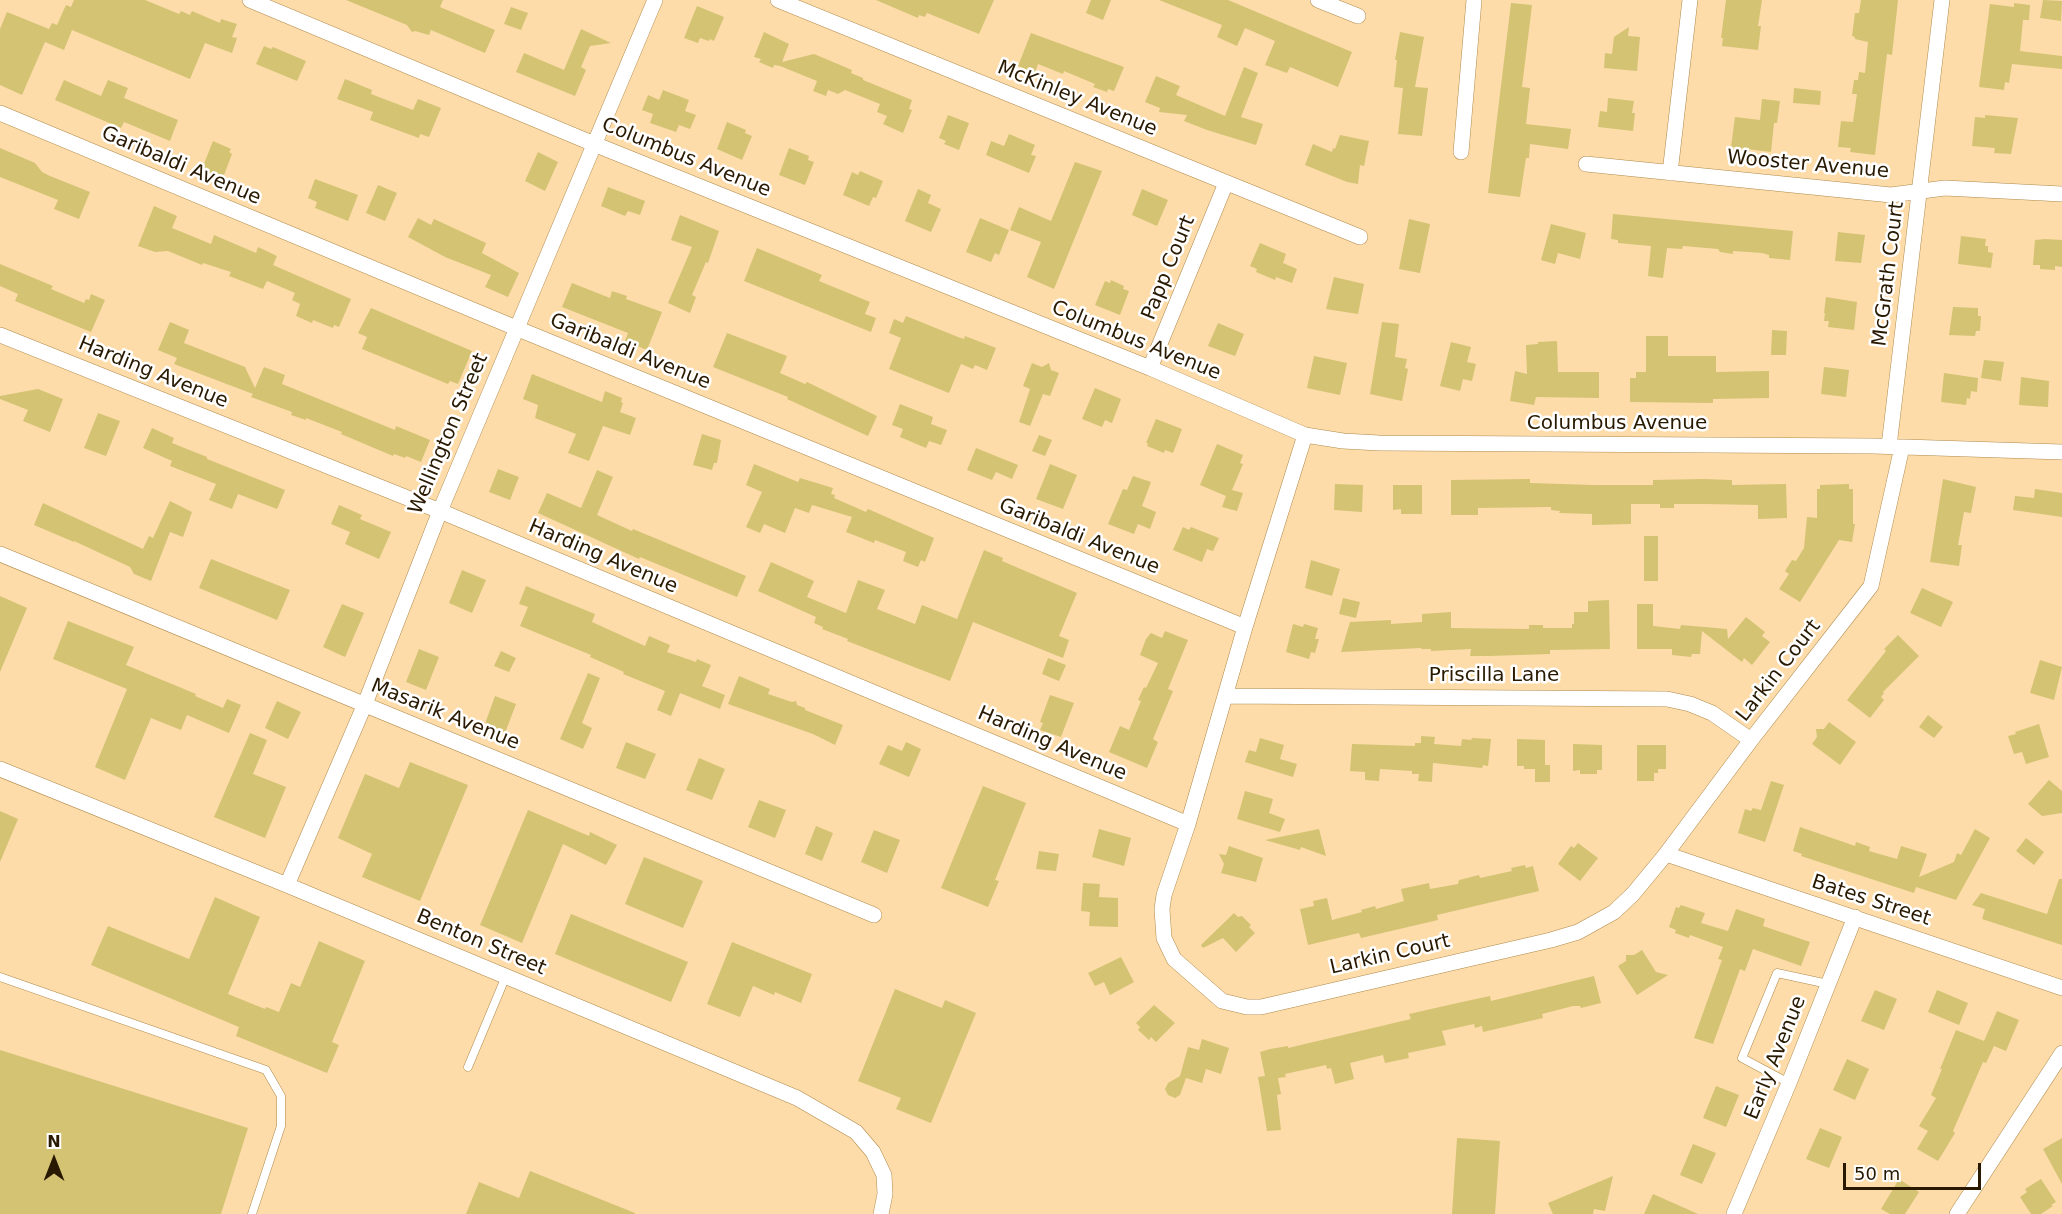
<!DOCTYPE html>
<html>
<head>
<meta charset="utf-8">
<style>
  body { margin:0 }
  #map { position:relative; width:2062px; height:1214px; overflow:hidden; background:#fddcaa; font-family:"DejaVu Sans",sans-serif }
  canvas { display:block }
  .north { position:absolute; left:24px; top:1130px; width:60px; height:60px; -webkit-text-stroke:4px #fff; paint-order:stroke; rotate:0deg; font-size:16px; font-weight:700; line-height:24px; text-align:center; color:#281900 }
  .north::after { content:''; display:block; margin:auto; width:21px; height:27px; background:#281900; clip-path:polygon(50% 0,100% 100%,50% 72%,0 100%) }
  .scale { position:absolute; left:1843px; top:1163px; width:138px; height:27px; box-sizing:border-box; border:3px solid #281900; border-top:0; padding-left:8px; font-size:18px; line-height:21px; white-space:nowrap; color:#281900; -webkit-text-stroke:4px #fff; paint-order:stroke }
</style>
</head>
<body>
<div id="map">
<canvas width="2062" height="1214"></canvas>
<div class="north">N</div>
<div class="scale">50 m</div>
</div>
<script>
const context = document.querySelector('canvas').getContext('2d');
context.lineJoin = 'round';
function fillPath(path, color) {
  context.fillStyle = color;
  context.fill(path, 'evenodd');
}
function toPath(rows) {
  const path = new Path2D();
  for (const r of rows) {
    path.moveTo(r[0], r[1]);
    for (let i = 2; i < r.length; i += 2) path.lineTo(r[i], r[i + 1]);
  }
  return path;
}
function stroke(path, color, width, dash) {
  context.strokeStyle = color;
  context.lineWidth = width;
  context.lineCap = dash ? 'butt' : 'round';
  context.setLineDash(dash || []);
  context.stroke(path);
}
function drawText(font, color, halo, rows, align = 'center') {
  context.font = font + ' "DejaVu Sans",sans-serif';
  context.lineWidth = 5;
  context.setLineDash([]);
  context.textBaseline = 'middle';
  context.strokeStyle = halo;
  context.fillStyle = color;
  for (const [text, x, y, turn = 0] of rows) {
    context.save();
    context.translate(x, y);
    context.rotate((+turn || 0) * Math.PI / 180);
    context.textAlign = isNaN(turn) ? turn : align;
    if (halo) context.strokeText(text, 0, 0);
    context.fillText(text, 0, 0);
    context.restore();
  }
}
fillPath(toPath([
  [74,0,145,0,179,14,181,11,190,15,192,11,220,23,221,19,237,24,232,37,237,38,232,53,205,43,190,79,72,30,64,50,45,42,22,95,0,85,0,29,7,12,49,29,52,23,57,25,66,5,71,7],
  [346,0,443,0,440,7,495,30,485,53,431,30,429,35,415,31,412,32,407,25],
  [876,0,994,0,979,34,927,13,925,17,919,15,918,18],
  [1091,0,1111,0,1103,20,1086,13],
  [1159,0,1228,0,1352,52,1338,87,1290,67,1287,73,1265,65,1275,41,1245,28,1237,46,1217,37,1222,25],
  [1726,0,1762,0,1758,26,1761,26,1758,50,1722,46,1723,38,1721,38],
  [1861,0,1898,0,1892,55,1887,54,1875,155,1850,152,1851,148,1838,147,1841,121,1853,122,1857,94,1852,94,1854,80,1858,80,1859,72,1865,73,1868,42,1855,39,1855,37,1852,36,1855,13,1859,13],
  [2043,0,2062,1,2061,21,2040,18],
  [1511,3,1532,5,1522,87,1530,88,1526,124,1571,129,1568,149,1530,144,1529,158,1526,158,1520,197,1488,193],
  [2014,3,2030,5,2029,20,2023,20,2020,51,2062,56,2062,69,2012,64,2009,83,2005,82,2004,90,1979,87,1990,4,2014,7],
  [697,6,724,17,714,41,710,39,709,41,700,38,698,43,684,38],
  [511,7,528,13,521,30,504,24],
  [1629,27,1628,36,1640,37,1637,71,1604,68,1605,53,1612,54,1614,37],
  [581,29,611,43,590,46,581,67,586,70,575,96,516,72,524,53,564,70],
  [764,32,789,44,782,62,814,54,852,70,851,73,863,78,863,80,912,100,909,109,912,110,903,133,883,124,887,116,877,112,880,104,845,90,838,94,828,90,826,96,813,91,817,81,780,66,774,65,773,68,759,62,761,59,754,57],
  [1400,32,1424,37,1415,87,1428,88,1422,136,1398,134,1403,88,1394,87,1397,60,1395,60],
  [1031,33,1124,67,1114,91,1108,89,1107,92,1093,87,1095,84,1064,71,1063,74,1038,64,1035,73,1018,66],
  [264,46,271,49,273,47,306,61,297,81,256,64],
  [1244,67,1258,73,1241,117,1263,124,1256,145,1207,130,1184,121,1187,115,1159,112,1160,108,1145,102,1156,76,1180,86,1176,95,1225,116],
  [345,79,372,90,371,94,413,110,418,99,441,108,429,137,420,134,419,138,370,120,373,112,337,99],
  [64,80,101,96,108,80,128,88,124,98,178,120,170,141,124,122,121,128,55,100],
  [1794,88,1821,91,1820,105,1793,103],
  [663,90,689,100,685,111,696,115,690,129,679,125,676,132,650,123,653,114,642,110,648,95,659,100],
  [1608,98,1634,101,1632,113,1635,113,1633,131,1598,127,1600,111,1607,112],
  [1762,99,1780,101,1777,123,1774,123,1771,152,1731,147,1735,117,1760,120],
  [948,115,969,123,959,150,944,144,946,141,939,138],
  [1985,115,2018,118,2011,154,1994,153,1995,148,1972,146,1975,117,1985,118],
  [727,122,746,130,745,133,752,136,742,160,717,149],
  [1009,134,1035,145,1031,155,1036,156,1029,173,986,155,991,141,1004,146],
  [1340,135,1369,141,1364,166,1360,165,1358,184,1347,182,1305,165,1313,144,1332,152,1333,148,1335,149],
  [213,141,231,149,229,152,232,154,221,183,200,174],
  [0,148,35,163,42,172,50,176,90,192,79,219,54,209,58,200,0,177],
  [789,148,809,156,808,160,814,162,805,185,779,175],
  [538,152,558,162,545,191,525,181],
  [1075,162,1102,171,1054,289,1027,277,1041,242,1010,230,1019,207,1051,221],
  [860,171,883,181,876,198,873,197,869,206,843,195,852,172,858,175],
  [315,179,358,195,348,221,315,208,317,202,308,198],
  [378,185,397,193,385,221,366,213],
  [608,187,645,201,640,215,628,211,625,216,601,206],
  [918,189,931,195,928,203,941,209,931,232,905,221],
  [1142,189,1168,200,1157,226,1132,215],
  [154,206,177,216,172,228,211,244,214,235,256,253,258,247,277,256,273,265,351,299,339,327,334,325,333,328,313,320,312,323,296,316,300,304,292,300,295,293,267,281,263,289,229,276,231,272,203,263,202,265,168,251,155,252,138,246],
  [1613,214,1793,231,1790,260,1769,258,1769,255,1762,253,1733,251,1733,254,1720,252,1718,249,1683,246,1682,249,1667,248,1663,278,1648,276,1651,246,1618,243,1618,240,1611,239],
  [680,215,719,231,708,263,706,262,692,295,696,297,690,313,668,303,692,247,671,240],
  [418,218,431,225,434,219,486,243,482,253,519,273,508,297,485,287,491,275,445,257,408,237],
  [980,218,1009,230,999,255,995,253,991,262,966,252],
  [1409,219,1430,224,1420,273,1399,269],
  [1551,224,1586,233,1580,259,1558,253,1555,264,1541,260],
  [1838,232,1865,235,1861,263,1835,261],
  [1961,236,1986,239,1985,246,1988,246,1988,252,1993,253,1991,268,1958,264],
  [2045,239,2062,240,2062,267,2055,266,2055,270,2040,269,2040,265,2033,265,2035,240],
  [1260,243,1286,254,1283,263,1297,269,1292,283,1276,277,1275,280,1256,272,1257,269,1250,266],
  [757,248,822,275,819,281,870,302,865,314,876,318,871,332,744,281],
  [0,264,53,286,51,289,84,303,86,299,89,300,91,294,105,300,91,332,15,301,18,294,0,286],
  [1334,277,1364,284,1358,314,1326,309],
  [1111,280,1124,286,1123,289,1129,291,1120,315,1095,305,1105,281,1110,283],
  [572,283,610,298,612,291,627,296,626,299,662,312,647,350,625,341,628,333,562,307],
  [1826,297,1857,302,1854,330,1828,327,1829,321,1824,321,1825,313,1824,313],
  [1953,307,1978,308,1978,316,1981,316,1980,331,1976,331,1975,336,1949,335],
  [371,308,472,351,458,384,450,381,448,384,362,349,367,337,358,333],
  [906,316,958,337,964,339,965,336,996,348,987,370,975,365,973,369,961,364,949,393,889,369,901,338,889,333,894,319,903,323],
  [170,322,189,330,184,343,245,367,255,388,264,367,285,375,282,384,395,430,396,426,430,440,421,462,406,456,405,458,394,454,393,456,341,434,342,432,306,418,306,420,291,415,292,412,251,397,253,394,174,364,177,358,158,350],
  [1382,322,1399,324,1395,357,1407,359,1405,368,1408,369,1402,401,1370,394],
  [1218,323,1244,334,1235,356,1208,346],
  [1772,330,1787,331,1786,355,1771,355],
  [727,333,787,356,780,373,805,384,807,382,877,416,868,436,787,399,788,397,713,367],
  [1646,336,1668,336,1668,356,1716,356,1716,372,1769,371,1769,398,1713,399,1713,403,1630,402,1630,378,1636,378,1636,372,1646,372],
  [1557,341,1558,372,1599,372,1599,398,1536,397,1534,405,1510,401,1515,371,1527,374,1526,345,1538,344,1538,342],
  [1451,342,1471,347,1467,362,1476,364,1472,381,1463,379,1460,391,1440,386],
  [1314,356,1347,363,1340,395,1307,388],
  [1984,360,2004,362,2001,381,1981,378],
  [1032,363,1042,367,1049,363,1051,370,1059,373,1050,396,1043,394,1030,426,1019,422,1030,389,1023,386],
  [1824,367,1849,370,1846,397,1821,394],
  [1944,373,1978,378,1977,392,1971,391,1970,399,1967,398,1966,405,1941,402],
  [532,374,602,402,605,391,622,398,621,402,623,403,620,412,636,418,630,435,603,426,589,461,568,453,576,434,535,418,538,405,523,399],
  [2021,377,2049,381,2048,407,2019,405],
  [1095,388,1121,399,1112,423,1105,420,1102,427,1082,419],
  [38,389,63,399,50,432,23,421,28,410,0,399,0,396],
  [900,404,933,417,931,424,947,430,941,445,929,441,926,448,900,437,903,429,892,425],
  [98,413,120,421,106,456,84,448],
  [1156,419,1182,429,1173,453,1165,450,1164,453,1147,446,1148,443,1146,443],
  [152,428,174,438,172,443,207,457,207,459,285,490,278,507,277,509,238,494,232,509,209,500,216,484,170,466,172,461,143,448],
  [702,434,721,440,717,463,714,463,712,470,693,465],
  [1039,435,1052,440,1045,456,1032,451],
  [1217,444,1243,455,1240,463,1243,464,1232,490,1243,493,1237,511,1222,507,1226,496,1200,485],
  [976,448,1018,465,1012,479,996,472,992,480,967,470],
  [754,464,798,482,800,478,833,488,831,494,835,495,834,498,866,512,868,509,934,538,925,562,921,560,918,567,903,561,906,552,875,540,874,543,846,532,852,517,812,505,809,513,795,508,785,533,764,524,760,533,746,527,762,492,746,485],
  [1050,464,1077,475,1063,509,1036,499],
  [498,469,519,477,510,500,489,492],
  [597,470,613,477,597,515,632,531,633,529,746,576,737,597,640,557,639,559,538,513,547,493,581,508],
  [1133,476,1151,482,1142,506,1156,512,1150,529,1138,524,1134,534,1108,524,1123,489,1127,490],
  [1530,479,1530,483,1593,485,1653,485,1653,480,1703,479,1732,480,1732,485,1786,484,1787,518,1758,519,1758,505,1705,504,1674,504,1674,508,1660,508,1660,504,1631,504,1631,524,1592,525,1592,514,1559,513,1560,511,1551,510,1551,507,1478,508,1478,515,1451,515,1451,480],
  [1943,479,1976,487,1971,513,1964,512,1958,545,1962,545,1959,566,1930,562],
  [1335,484,1363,485,1362,512,1334,510],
  [1849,484,1849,489,1853,489,1853,524,1855,524,1852,542,1839,540,1800,602,1779,589,1789,574,1785,571,1792,560,1796,561,1804,548,1807,517,1817,518,1817,489,1820,489,1820,485],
  [1393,485,1422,485,1422,514,1401,514,1401,509,1393,510],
  [2035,489,2062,493,2062,517,2013,510,2015,496,2034,498],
  [170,501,192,512,183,537,170,532,151,581,134,574,130,567,74,541,74,542,34,525,43,503,143,549,149,536,153,538],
  [339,505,362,515,360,519,391,532,379,559,345,544,350,532,331,524],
  [1183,527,1189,530,1191,527,1219,538,1213,551,1207,549,1202,562,1173,550],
  [1644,536,1658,536,1658,581,1644,581],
  [984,550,1003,558,1002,561,1077,593,1059,636,1069,640,1063,658,973,622,950,681,847,641,848,639,822,629,823,627,814,623,816,617,758,591,771,562,814,581,807,597,846,613,858,580,885,590,877,609,915,624,922,605,957,619],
  [211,559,290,590,277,620,199,588],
  [1311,560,1340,569,1332,596,1305,588],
  [462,570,486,580,472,613,449,603],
  [526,586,595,614,592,622,645,646,649,636,670,645,667,652,696,662,697,659,711,665,702,686,725,695,720,709,680,693,671,716,657,710,665,691,623,674,624,672,590,657,591,655,520,626,528,607,519,604],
  [1922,588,1953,602,1941,627,1910,613],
  [0,596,27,608,0,672],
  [1343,598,1360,602,1356,618,1339,614],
  [1609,600,1610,649,1550,650,1550,654,1490,656,1470,656,1471,649,1431,651,1431,649,1421,649,1421,648,1341,652,1350,622,1391,620,1391,624,1422,622,1422,614,1451,612,1451,628,1529,629,1529,625,1543,625,1543,628,1572,628,1572,624,1574,624,1574,612,1588,612,1588,601],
  [342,604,364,613,345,657,323,647],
  [1637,604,1653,604,1653,626,1680,629,1681,625,1727,629,1728,639,1746,617,1765,632,1762,636,1770,642,1752,665,1744,658,1742,662,1702,631,1700,654,1692,654,1691,657,1672,655,1672,649,1637,649],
  [68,621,134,647,126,665,196,694,195,696,223,708,227,699,241,705,229,733,187,715,181,730,151,718,125,780,95,767,127,689,53,659],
  [1293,624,1303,627,1304,624,1318,628,1315,639,1319,639,1315,653,1311,652,1309,659,1286,652],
  [1165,631,1188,640,1168,689,1173,691,1153,739,1158,742,1147,768,1109,752,1120,726,1129,730,1141,701,1138,700,1144,687,1146,688,1158,663,1140,655,1146,639,1151,633,1162,638],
  [1898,635,1919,656,1883,692,1884,693,1881,697,1884,700,1870,718,1847,700,1886,651,1884,649],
  [419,649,439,657,426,690,406,682],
  [501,651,516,658,509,672,494,666],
  [1048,658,1066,665,1059,681,1042,674],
  [2040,660,2062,667,2054,700,2030,693],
  [588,673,600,678,582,723,592,728,583,749,560,739],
  [739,676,770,689,768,694,792,702,796,701,797,705,805,708,805,710,843,725,835,745,813,734,728,704],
  [1050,695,1074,703,1061,737,1040,730,1043,723,1040,722],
  [495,696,516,704,505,733,486,726,486,721],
  [277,701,301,712,288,739,265,728],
  [1928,715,1943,727,1934,738,1919,727],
  [1829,722,1856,742,1840,765,1812,744,1817,737,1816,729,1824,729],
  [2039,724,2049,757,2026,764,2022,752,2014,754,2008,736,2016,734,2015,732],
  [250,733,267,740,253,774,286,787,265,838,214,817],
  [1421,736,1435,737,1434,744,1461,746,1462,739,1471,740,1472,738,1491,739,1488,766,1483,765,1482,768,1433,763,1432,782,1418,781,1419,774,1412,774,1412,771,1380,769,1379,781,1365,780,1365,772,1350,771,1352,744,1415,746,1415,743,1421,743],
  [1260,738,1284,745,1280,759,1297,764,1293,777,1245,762,1249,750,1256,752],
  [1517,739,1545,740,1545,765,1550,765,1550,782,1535,782,1535,769,1524,769,1524,766,1517,766],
  [626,742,656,754,645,779,616,768],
  [906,742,921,749,909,777,879,764,888,745,902,751],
  [1573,744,1602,745,1602,770,1597,770,1597,774,1580,774,1580,770,1573,771],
  [1637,745,1666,745,1666,769,1658,769,1658,773,1654,773,1654,781,1637,781],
  [699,758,725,769,712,800,686,790],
  [410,762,468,785,420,901,362,877,372,854,338,838,365,774,399,788],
  [2049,780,2062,791,2062,813,2042,816,2028,804],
  [1771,781,1784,785,1765,842,1738,833,1745,809,1751,811,1753,808,1761,810],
  [983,786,1026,803,995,880,999,881,988,907,941,888],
  [1245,791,1273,799,1269,813,1285,819,1280,832,1237,819],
  [759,800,786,810,775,838,748,827],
  [528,810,589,836,590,832,617,845,606,865,563,844,522,943,480,925],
  [0,811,18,819,0,862],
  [816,826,833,833,822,861,805,854],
  [1800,827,1855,846,1856,842,1870,847,1869,851,1897,859,1901,846,1927,854,1919,877,1954,862,1957,853,1961,855,1975,829,1990,838,1956,900,1916,887,1914,893,1801,856,1802,854,1793,851],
  [1099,829,1131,838,1124,866,1092,857],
  [1319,829,1326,856,1301,847,1300,850,1265,840],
  [874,830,900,840,887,873,861,862],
  [2026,838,2044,852,2034,865,2016,851],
  [1578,843,1598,858,1580,881,1558,864,1571,846,1574,848],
  [1229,846,1263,858,1256,882,1221,873,1224,864,1219,854,1226,855],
  [1039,851,1059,854,1056,871,1036,869],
  [644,857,703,881,683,928,625,904],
  [1525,865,1526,868,1533,866,1539,891,1437,915,1438,920,1361,938,1359,933,1308,945,1300,909,1314,906,1313,901,1327,898,1332,920,1362,912,1361,910,1375,906,1376,909,1404,901,1401,889,1429,883,1430,889,1458,884,1459,880,1479,875,1480,878,1512,871,1511,868],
  [2059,879,2062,879,2062,945,1982,919,1985,909,1972,905,1981,893,2047,914],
  [1083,883,1100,884,1099,897,1118,898,1118,927,1089,926,1090,912,1081,911],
  [215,897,260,917,228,994,265,1009,266,1007,279,1012,291,983,300,987,319,941,365,961,332,1042,339,1045,327,1073,236,1036,239,1027,91,965,108,926,189,959],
  [1681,905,1705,913,1701,923,1728,931,1736,909,1765,919,1763,926,1810,942,1801,966,1753,949,1745,971,1740,969,1713,1044,1694,1038,1722,960,1718,959,1723,947,1690,935,1689,938,1675,933,1676,930,1669,927,1676,907,1679,908],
  [1234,913,1238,917,1242,916,1251,925,1249,927,1255,933,1236,952,1223,938,1203,948,1201,945],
  [571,914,688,962,671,1002,555,954],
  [732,942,812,974,801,1003,775,992,774,995,753,986,740,1017,707,1004],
  [1642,950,1656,972,1668,975,1637,995,1618,966,1626,961,1626,955,1634,955],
  [1121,957,1134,982,1110,995,1104,982,1095,986,1088,973],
  [1594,976,1601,1003,1581,1008,1580,1006,1573,1006,1542,1014,1543,1018,1483,1032,1482,1026,1475,1028,1474,1024,1442,1031,1446,1045,1408,1053,1409,1058,1385,1063,1383,1055,1350,1063,1354,1079,1335,1084,1331,1068,1327,1069,1326,1065,1285,1074,1286,1077,1278,1078,1281,1094,1277,1095,1281,1130,1267,1131,1258,1077,1265,1076,1260,1052,1270,1049,1288,1046,1288,1048,1411,1019,1409,1014,1462,1002,1490,996,1491,1001],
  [895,989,942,1008,945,1000,976,1013,931,1123,896,1109,901,1098,858,1081],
  [1875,990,1897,999,1884,1030,1861,1021],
  [1937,990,1968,1003,1959,1025,1928,1012],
  [1154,1005,1175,1023,1156,1042,1151,1037,1149,1040,1138,1030,1140,1027,1136,1023],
  [1997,1011,2019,1020,2006,1051,1994,1046,1986,1063,1983,1062,1953,1131,1955,1133,1938,1161,1917,1149,1928,1131,1919,1126,1936,1098,1931,1095,1942,1069,1940,1069,1956,1030,1984,1041],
  [1202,1039,1229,1048,1221,1074,1206,1069,1202,1083,1186,1078,1180,1095,1175,1098,1168,1095,1165,1089,1168,1083,1180,1076,1188,1047,1199,1050],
  [0,1050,248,1128,221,1214,0,1214],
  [1847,1059,1869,1069,1855,1100,1833,1090],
  [1716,1086,1739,1095,1726,1127,1703,1118],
  [1820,1128,1842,1137,1829,1168,1806,1159],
  [1457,1138,1500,1141,1495,1214,1452,1214],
  [2062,1138,2062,1184,2043,1149],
  [1693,1144,1716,1153,1702,1184,1680,1175],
  [530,1171,635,1213,635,1214,466,1214,479,1182,519,1198],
  [1613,1176,1605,1211,1594,1209,1593,1214,1553,1214,1548,1203],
  [1899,1179,1919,1192,1905,1214,1890,1214,1881,1209],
  [2041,1179,2056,1202,2051,1205,2053,1206,2041,1214,2031,1214,2020,1197,2027,1192,2025,1189],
  [1653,1194,1698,1214,1644,1214]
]), '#d3c373');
const lane = toPath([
  [0,977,266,1070,281,1096,281,1126,252,1214],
  [468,1067,506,976],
  [1789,1083,1742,1058,1777,973,1828,984]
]);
const street = toPath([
  [250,0,594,144,1150,368,1305,435,1343,441,1379,443,1873,446,2062,452],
  [778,0,1360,237],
  [1318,0,1358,16],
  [0,113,516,328,1245,627],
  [1461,152,1474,0],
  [1586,164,1891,195,1945,188,2062,194],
  [1670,173,1690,0],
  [0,335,440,511,1188,824],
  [1150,368,1226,183],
  [1305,435,1245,627,1188,824,1164,895,1162,909,1164,938,1174,959,1222,1001,1247,1007,1261,1007,1551,940,1578,932,1614,912,1633,894,1666,854,1751,740,1871,586,1902,447],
  [1889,446,1942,0],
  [0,554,874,915],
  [1226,696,1667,699,1690,704,1712,713,1751,740],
  [0,769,287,885,797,1098,856,1132,873,1152,884,1175,885,1194,881,1214],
  [1666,854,2062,988],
  [287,885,365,704,440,511,655,0],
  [1734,1214,1789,1083,1855,917],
  [1957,1214,2062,1053]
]);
stroke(lane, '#b08a4b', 9);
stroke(street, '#b08a4b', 16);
stroke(lane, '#fff', 8);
stroke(street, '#fff', 15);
drawText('20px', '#281900', '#fff', [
  ["McKinley Avenue",1077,99,22],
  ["Columbus Avenue",686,158,22],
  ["Wooster Avenue",1808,165,5],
  ["Garibaldi Avenue",181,166,23],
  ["Papp Court",1169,268,-68],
  ["McGrath Court",1889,274,-83],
  ["Columbus Avenue",1136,341,22],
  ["Garibaldi Avenue",630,352,22],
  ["Harding Avenue",153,373,22],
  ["Columbus Avenue",1617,424],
  ["Wellington Street",449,434,-67],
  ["Garibaldi Avenue",1079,537,22],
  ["Harding Avenue",603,557,23],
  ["Larkin Court",1779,671,-52],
  ["Priscilla Lane",1494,676],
  ["Masarik Avenue",445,715,22],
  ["Harding Avenue",1052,744,23],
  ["Bates Street",1871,901,18],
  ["Benton Street",481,943,23],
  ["Larkin Court",1390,955,-13],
  ["Early Avenue",1776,1058,-68]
]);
</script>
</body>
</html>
